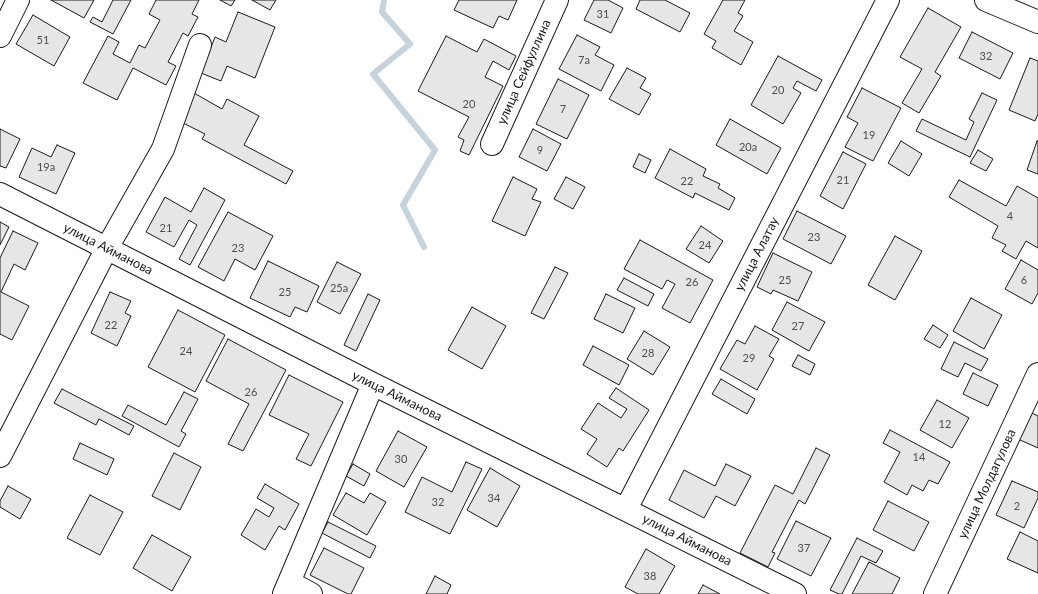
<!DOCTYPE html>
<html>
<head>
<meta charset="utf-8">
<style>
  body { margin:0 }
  canvas { display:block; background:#fff }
</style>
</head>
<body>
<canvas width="1038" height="594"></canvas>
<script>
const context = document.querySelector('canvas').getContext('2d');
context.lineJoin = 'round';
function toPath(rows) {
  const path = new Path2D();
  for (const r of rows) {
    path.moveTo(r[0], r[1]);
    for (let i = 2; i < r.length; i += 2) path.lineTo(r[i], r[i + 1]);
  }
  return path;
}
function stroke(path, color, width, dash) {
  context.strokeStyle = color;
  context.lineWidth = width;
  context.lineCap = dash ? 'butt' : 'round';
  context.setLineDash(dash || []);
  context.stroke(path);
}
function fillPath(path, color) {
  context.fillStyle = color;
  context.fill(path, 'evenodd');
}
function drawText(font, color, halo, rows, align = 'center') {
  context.font = font + ' Lato,sans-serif';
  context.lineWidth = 3;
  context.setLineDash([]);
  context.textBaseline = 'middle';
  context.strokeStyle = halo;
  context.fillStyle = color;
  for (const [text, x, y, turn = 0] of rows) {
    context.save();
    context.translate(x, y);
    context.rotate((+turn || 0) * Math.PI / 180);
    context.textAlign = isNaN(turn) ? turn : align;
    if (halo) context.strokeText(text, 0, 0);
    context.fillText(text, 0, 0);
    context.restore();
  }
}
stroke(toPath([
  [384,0,382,12,410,44,373,74,435,150,403,205,424,247]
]), '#c6d2dc', 6);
const building = toPath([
  [51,0,94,0,84,18,51,0],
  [113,0,131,0,113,34,90,22,93,17,102,22,113,0],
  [156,0,199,0,192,14,198,17,188,36,183,33,168,62,176,66,166,85,133,68,117,100,83,83,108,36,119,42,113,54,130,63,139,45,145,48,160,20,149,14,156,0],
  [220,0,235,0,231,6,220,0],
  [252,0,276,0,270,10,252,0],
  [459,0,517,0,508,20,499,16,493,28,454,10,459,0],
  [594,0,608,0,623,8,611,33,584,20,594,0],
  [640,0,665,0,690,13,680,32,636,9,640,0],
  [723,0,745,0,738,13,743,16,734,31,753,42,741,65,712,48,716,41,704,34,723,0],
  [928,8,961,27,935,72,941,76,919,113,902,103,922,69,900,57,928,8],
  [238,12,275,27,255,78,227,66,221,81,201,73,215,37,226,42,238,12],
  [33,15,70,37,54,66,16,44,33,15],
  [972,32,1013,53,1000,79,959,58,972,32],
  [577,35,600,47,595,55,614,65,601,91,559,69,577,35],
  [446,36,477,52,484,39,516,56,509,70,493,61,485,77,503,86,469,155,460,151,464,140,458,137,469,117,418,91,446,36],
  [778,56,822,80,816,91,797,81,793,88,801,93,783,124,751,105,778,56],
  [1030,58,1038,61,1038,114,1035,121,1009,110,1030,58],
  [627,68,646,78,640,88,651,94,639,115,609,99,627,68],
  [558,79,589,95,567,139,536,124,558,79],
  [862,88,901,108,873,161,845,147,858,123,847,117,862,88],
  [194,93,222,109,227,99,259,116,244,145,293,171,286,184,202,139,205,134,179,121,194,93],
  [982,93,997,100,970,157,916,131,922,119,966,140,974,122,969,119,982,93],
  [730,119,781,148,767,174,716,145,730,119],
  [0,129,20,139,6,168,0,166,0,129],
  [533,129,561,144,547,171,519,157,533,129],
  [901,141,922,154,909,176,888,163,901,141],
  [1037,141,1038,141,1038,174,1027,170,1037,141],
  [57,145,75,153,56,194,19,177,32,148,51,157,57,145],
  [670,149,706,169,703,176,720,184,718,188,735,198,729,210,695,193,693,198,655,178,670,149],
  [978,150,993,159,986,171,970,163,978,150],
  [843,152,866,164,843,209,820,196,843,152],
  [639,154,651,160,645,173,633,167,639,154],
  [513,177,537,189,532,199,541,202,525,236,492,221,513,177],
  [566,177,585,187,573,209,554,199,566,177],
  [959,180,1006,206,1017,186,1038,198,1038,248,1026,241,1016,259,1002,251,1006,245,992,238,998,226,949,197,959,180],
  [204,188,225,200,190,265,179,259,197,225,189,220,174,247,146,232,165,197,191,212,204,188],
  [797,211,846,236,831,264,783,239,797,211],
  [228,212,273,236,255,270,235,259,224,281,198,267,228,212],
  [0,222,9,227,0,245,0,222],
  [701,226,723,241,709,263,686,249,701,226],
  [13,231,38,243,25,270,14,264,1,292,29,306,12,340,0,334,0,258,13,231],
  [895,236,922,251,895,300,868,285,895,236],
  [640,240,713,280,690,323,662,308,675,284,667,280,662,289,624,269,640,240],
  [773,253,812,272,798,301,773,290,771,294,757,287,773,253],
  [1021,260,1038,270,1038,293,1032,304,1005,289,1021,260],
  [268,261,319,286,307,312,295,307,290,317,250,298,268,261],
  [337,262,361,274,340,314,317,302,337,262],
  [555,267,568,273,544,319,531,313,555,267],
  [624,278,654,294,648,306,617,290,624,278],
  [110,292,131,301,125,313,131,316,117,346,91,333,110,292],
  [368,294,380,300,356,351,344,345,368,294],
  [606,294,635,308,623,333,594,319,606,294],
  [971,298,1002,315,984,349,953,331,971,298],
  [787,302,825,322,809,351,772,330,787,302],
  [472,307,506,326,482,369,448,350,472,307],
  [178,310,225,335,195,392,148,367,178,310],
  [933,325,948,335,940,348,924,339,933,325],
  [755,326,779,339,769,356,774,359,757,390,720,369,737,340,745,344,755,326],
  [644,331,670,347,653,375,627,359,644,331],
  [228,339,286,370,243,451,228,444,249,404,206,381,228,339],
  [954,342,988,359,981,371,965,363,958,377,941,369,954,342],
  [593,346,629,365,619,385,583,365,593,346],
  [798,355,815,364,810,375,792,366,798,355],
  [973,373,998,385,988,406,963,394,973,373],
  [289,375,343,402,311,466,296,459,309,434,269,415,289,375],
  [721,379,755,399,747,414,712,394,721,379],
  [616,388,649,410,623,451,619,448,607,467,587,454,597,439,581,429,598,403,621,418,627,409,609,398,616,388],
  [62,389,134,426,129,435,99,419,96,425,54,403,62,389],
  [184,392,198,399,181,431,186,434,179,447,122,416,128,405,166,425,184,392],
  [937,400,969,418,952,448,920,430,937,400],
  [1030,412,1038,416,1038,448,1018,439,1030,412],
  [890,430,950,462,938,484,929,480,923,491,912,485,907,495,884,482,900,452,883,443,890,430],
  [398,431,427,447,404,487,376,471,398,431],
  [80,443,114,459,107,475,73,459,80,443],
  [816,448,830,455,805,504,799,500,772,552,775,553,768,567,740,553,775,485,793,494,816,448],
  [174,453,201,467,180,510,152,496,174,453],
  [466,462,482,469,450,534,405,512,422,477,452,492,466,462],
  [353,464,370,474,364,486,346,476,353,464],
  [726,464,751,476,735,506,716,496,704,518,669,500,684,470,715,486,726,464],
  [490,468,520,486,497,527,467,510,490,468],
  [1012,481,1038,492,1038,498,1024,528,996,515,1012,481],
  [265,484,299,504,285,530,279,526,265,550,241,535,256,509,269,517,274,508,257,498,265,484],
  [8,486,31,499,20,519,0,507,0,501,8,486],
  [346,493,364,503,370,493,386,502,367,535,333,515,346,493],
  [90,495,123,512,100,555,67,538,90,495],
  [888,501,929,522,914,551,873,530,888,501],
  [796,521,831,538,811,576,777,559,796,521],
  [328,522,376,546,370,558,322,533,328,522],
  [1020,532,1038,541,1038,573,1007,559,1020,532],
  [152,535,191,557,172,591,133,568,152,535],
  [857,538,883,551,876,563,861,556,842,594,839,594,830,590,857,538],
  [324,548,364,568,351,594,348,594,310,575,324,548],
  [646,549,675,566,659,594,638,594,625,587,646,549],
  [869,562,900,578,892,594,852,594,869,562],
  [435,576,451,585,447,594,426,594,435,576],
  [703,585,720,594,698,594,703,585]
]);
fillPath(building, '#e6e6e6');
stroke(building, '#1a1a1a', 1);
const minor = toPath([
  [986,0,1038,22],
  [0,36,18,0],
  [492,144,557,0],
  [0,194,373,384,795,594],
  [0,456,107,248,163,149,200,45],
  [626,509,888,0],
  [289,582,311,594],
  [284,594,373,384],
  [935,594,1038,374]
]);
stroke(minor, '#1a1a1a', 24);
stroke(minor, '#fff', 22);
drawText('11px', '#4d4d4d', null, [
  ["31",603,14],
  ["51",43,40],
  ["32",986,56],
  ["7а",584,60],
  ["20",778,90],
  ["20",469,104],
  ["7",563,109],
  ["19",869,135],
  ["20а",748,147],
  ["9",540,150],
  ["19а",46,167],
  ["21",843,180],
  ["22",687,181],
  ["4",1010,216],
  ["21",166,228],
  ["23",814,237],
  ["24",705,245],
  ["23",238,248],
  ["25",785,280],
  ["6",1024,280],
  ["26",692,282],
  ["25а",339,288],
  ["25",285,292],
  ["22",111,325],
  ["27",798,326],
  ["24",186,351],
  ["28",648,353],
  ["29",749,358],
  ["26",251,392],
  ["12",945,424],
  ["14",919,457],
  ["30",401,459],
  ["34",494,498],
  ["32",438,502],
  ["2",1017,506],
  ["37",804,548],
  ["38",650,576]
]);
drawText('13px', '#1a1a1a', '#fff', [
  ["улица Сейфуллина",524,72,-66],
  ["улица Айманова",108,249,27],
  ["улица Алатау",757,254,-63],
  ["улица Айманова",397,396,26],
  ["улица Молдагулова",987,484,-65],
  ["улица Айманова",687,540,27]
]);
</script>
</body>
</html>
